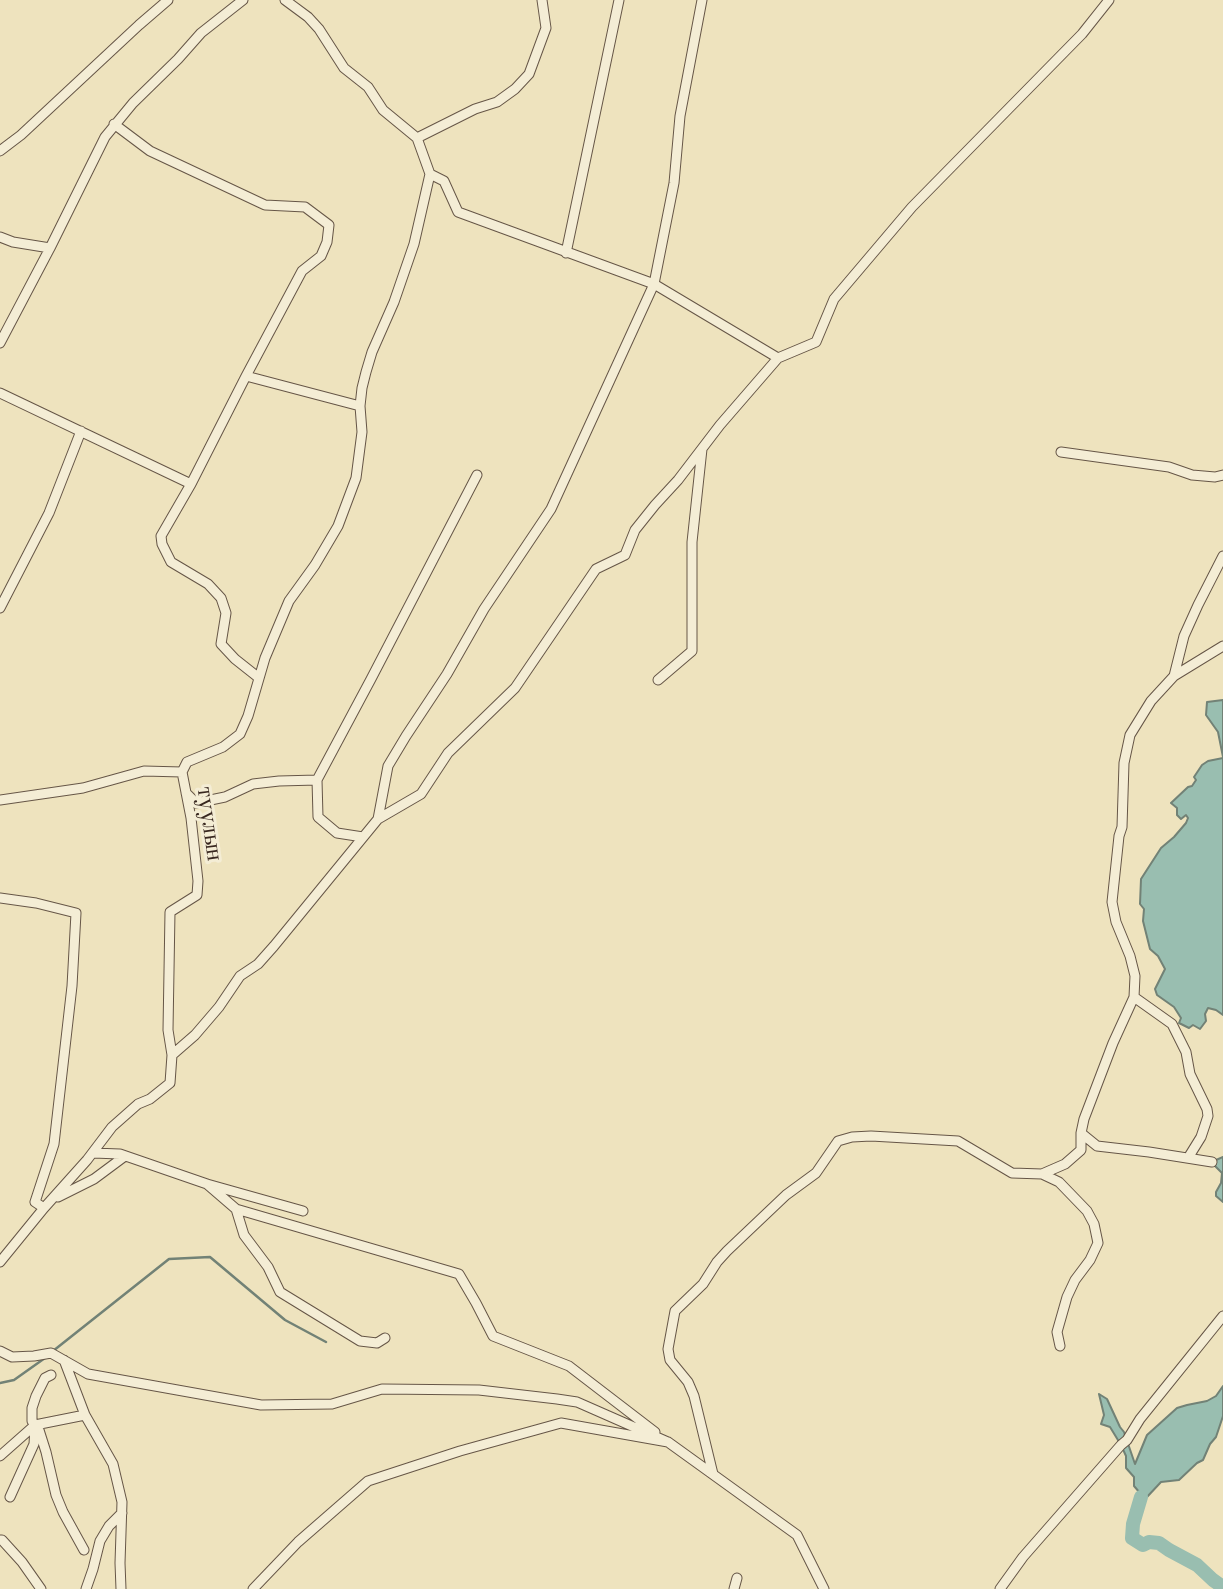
<!DOCTYPE html>
<html>
<head>
<meta charset="utf-8">
<style>
  body { margin:0 }
  canvas { display:block; background:#eee3be }
</style>
</head>
<body>
<canvas width="1223" height="1589"></canvas>
<script>
const context = document.querySelector('canvas').getContext('2d');
context.lineJoin = 'round';
function fillPath(path, color) {
  context.fillStyle = color;
  context.fill(path, 'evenodd');
}
function toPath(rows) {
  const path = new Path2D();
  for (const r of rows) {
    path.moveTo(r[0], r[1]);
    for (let i = 2; i < r.length; i += 2) path.lineTo(r[i], r[i + 1]);
  }
  return path;
}
function stroke(path, color, width, dash) {
  context.strokeStyle = color;
  context.lineWidth = width;
  context.lineCap = dash ? 'butt' : 'round';
  context.setLineDash(dash || []);
  context.stroke(path);
}
function drawText(font, color, halo, rows, align = 'center') {
  context.font = font + ' "Old Standard TT",serif';
  context.lineWidth = 6;
  context.setLineDash([]);
  context.textBaseline = 'middle';
  context.strokeStyle = halo;
  context.fillStyle = color;
  for (const [text, x, y, turn = 0] of rows) {
    context.save();
    context.translate(x, y);
    context.rotate((+turn || 0) * Math.PI / 180);
    context.textAlign = isNaN(turn) ? turn : align;
    if (halo) context.strokeText(text, 0, 0);
    context.fillText(text, 0, 0);
    context.restore();
  }
}
const water = toPath([
  [1223,700,1223,757,1218,732,1206,715,1207,702,1223,700],
  [1223,758,1223,1015,1216,1010,1208,1008,1205,1014,1206,1021,1200,1029,1193,1025,1189,1028,1179,1023,1181,1018,1174,1007,1157,995,1155,989,1165,969,1158,956,1150,949,1143,921,1144,909,1140,904,1141,879,1161,848,1174,837,1186,823,1188,818,1186,815,1181,819,1177,815,1177,808,1171,803,1188,787,1192,786,1196,780,1194,777,1202,765,1208,761,1223,758],
  [1223,1157,1223,1202,1216,1196,1216,1192,1221,1183,1222,1173,1215,1166,1216,1160,1223,1157],
  [1223,1386,1223,1416,1216,1437,1210,1444,1203,1460,1197,1463,1179,1480,1161,1482,1147,1497,1140,1493,1134,1486,1134,1477,1126,1468,1126,1456,1121,1445,1110,1427,1101,1424,1104,1415,1099,1394,1107,1399,1120,1427,1124,1432,1135,1464,1147,1435,1177,1408,1187,1405,1207,1401,1216,1396,1223,1386]
]);
fillPath(water, '#99beb0');
stroke(water, '#728276', 2);
stroke(toPath([
  [53,1351,169,1259,210,1257,285,1320,326,1342],
  [0,1383,14,1380,45,1358]
]), '#728276', 2.5);
stroke(toPath([
  [1141,1497,1133,1524,1132,1538,1143,1545,1149,1542,1159,1543,1169,1550,1197,1565,1213,1580,1223,1587]
]), '#99beb0', 14);
const street = toPath([
  [114,124,150,151,265,205,305,207,329,225,327,242,321,256,302,271,246,376,191,484,161,536,162,544,171,562,208,584,221,598,226,613,221,644,235,659,259,678],
  [417,138,475,109,497,102,515,89,529,74,546,28,542,0],
  [0,151,21,135,139,25,168,0],
  [430,174,444,181,458,212,654,284,778,358],
  [0,237,13,242,50,248],
  [566,253,619,0],
  [0,343,50,248,105,137,133,103,178,59,201,33,243,0],
  [246,376,360,406],
  [0,393,191,484],
  [1061,452,1169,467,1192,475,1215,477,1223,475],
  [0,608,49,513,81,431],
  [1174,676,1184,636,1198,605,1223,556],
  [658,680,692,651,692,542,702,449],
  [182,772,187,762,223,747,240,734,248,716,265,658,289,601,315,565,338,526,356,478,362,432,360,406,362,388,366,372,372,352,394,302,414,244,430,174,417,138,383,110,368,87,344,68,319,29,308,17,285,0],
  [186,793,196,803,225,797,253,784,279,781,317,780],
  [0,800,83,788,144,771,182,772],
  [378,819,388,766,406,736,447,674,484,609,551,509,654,284,674,183,680,116,702,0],
  [363,837,337,833,318,817,317,780,371,679,477,475],
  [0,898,36,903,76,913,72,986,54,1144,35,1202,44,1208],
  [1134,997,1172,1024,1186,1052,1190,1074,1207,1109,1208,1116,1201,1137,1188,1158],
  [172,1055,168,1030,170,912,197,895,198,881,191,818,182,772],
  [93,1153,120,1154,207,1184,303,1211],
  [1212,1162,1149,1152,1097,1146,1081,1133,1084,1119,1113,1043,1134,997,1135,976,1130,956,1116,922,1112,902,1119,836,1122,827,1124,763,1130,735,1151,701,1174,676,1223,646],
  [1042,1174,1059,1182,1087,1211,1094,1224,1098,1243,1090,1260,1075,1280,1067,1297,1057,1332,1060,1346],
  [207,1184,236,1209,459,1274,476,1303,493,1336,569,1366,655,1432],
  [58,1197,94,1179,125,1156],
  [236,1209,244,1235,268,1267,280,1292,360,1341,377,1343,385,1338],
  [0,1262,44,1208,87,1160,112,1127,138,1104,150,1099,170,1083,172,1055,195,1035,219,1007,240,976,258,964,274,946,378,819,421,794,448,753,515,688,596,569,625,555,635,530,655,505,678,480,720,425,778,358,816,342,834,299,912,207,1082,34,1109,0],
  [0,1351,12,1357,34,1356,51,1353,88,1374,261,1405,332,1404,382,1389,479,1390,557,1399,577,1402,668,1442],
  [64,1360,85,1415,113,1464,122,1502,120,1563,121,1589],
  [51,1375,45,1378,36,1396,32,1408,32,1421,39,1430,46,1452,56,1495,63,1512,84,1550],
  [0,1456,35,1425,85,1415],
  [713,1474,694,1396,688,1382,670,1360,668,1349,675,1311,703,1284,717,1262,727,1251,786,1195,816,1173,838,1141,852,1137,871,1136,958,1141,1012,1173,1042,1174,1065,1164,1081,1150,1081,1133],
  [10,1497,34,1444,35,1426],
  [0,1540,2,1540,22,1562,41,1589],
  [86,1589,93,1569,100,1541,109,1526,122,1513],
  [253,1589,298,1542,368,1481,460,1451,561,1423,668,1442,797,1535,824,1589],
  [734,1589,737,1578],
  [1000,1589,1023,1557,1121,1445,1127,1440,1140,1419,1223,1316]
]);
stroke(street, '#665647', 11);
stroke(street, '#f4edd5', 9);
drawText('24px', '#38271f', '#f4edd5', [
  ["туулын",209,824,82]
]);
</script>
</body>
</html>
